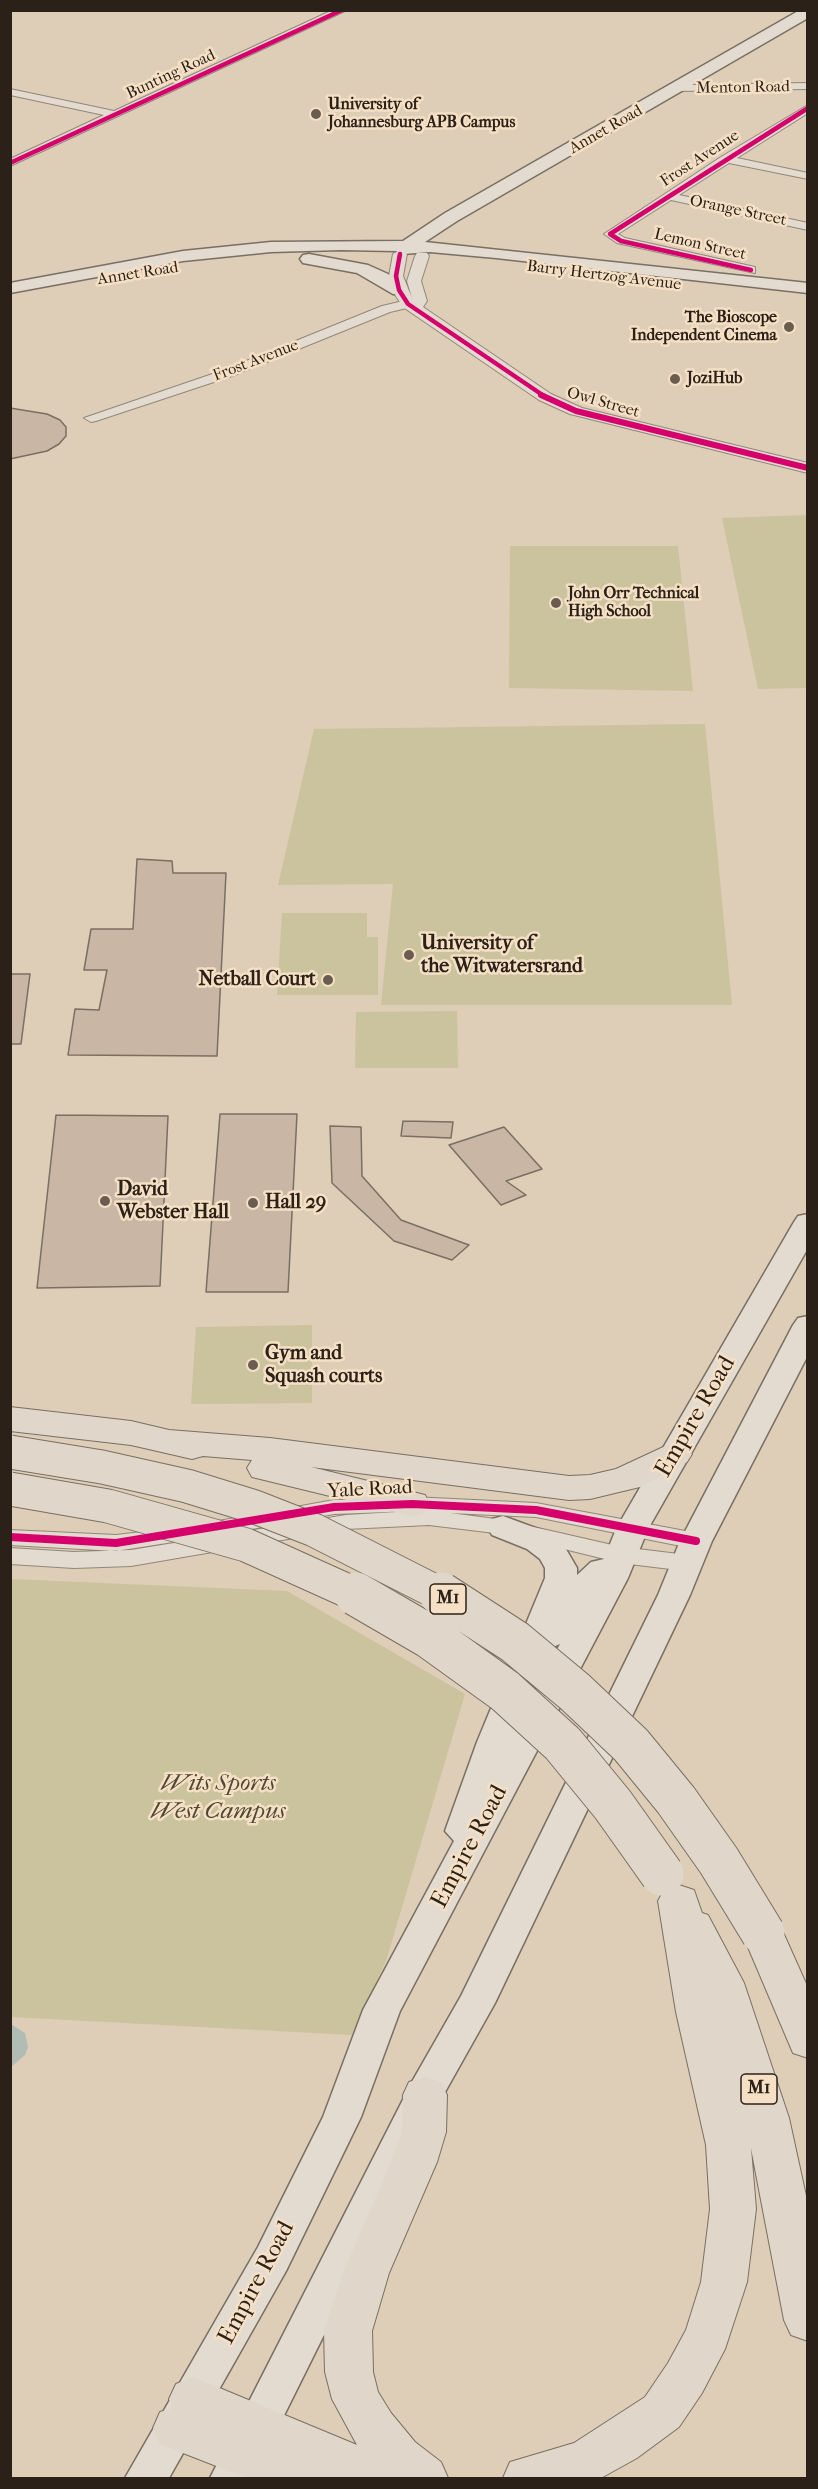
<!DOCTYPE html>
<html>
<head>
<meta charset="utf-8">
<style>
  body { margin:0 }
  #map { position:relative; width:818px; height:2489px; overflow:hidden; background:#decdb7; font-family:"IM FELL French Canon",serif }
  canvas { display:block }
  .frame { position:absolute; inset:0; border:12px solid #2c2118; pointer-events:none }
</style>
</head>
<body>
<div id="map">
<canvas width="818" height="2489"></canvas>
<div class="frame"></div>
</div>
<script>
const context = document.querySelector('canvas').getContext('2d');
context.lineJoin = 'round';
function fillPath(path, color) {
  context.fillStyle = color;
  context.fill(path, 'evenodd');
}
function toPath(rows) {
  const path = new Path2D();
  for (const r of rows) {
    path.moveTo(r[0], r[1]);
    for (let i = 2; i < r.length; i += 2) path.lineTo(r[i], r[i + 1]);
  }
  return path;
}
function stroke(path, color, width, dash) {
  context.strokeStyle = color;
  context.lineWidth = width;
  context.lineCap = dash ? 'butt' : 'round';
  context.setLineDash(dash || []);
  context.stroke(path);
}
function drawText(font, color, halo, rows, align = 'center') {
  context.font = font + ' "IM FELL French Canon",serif';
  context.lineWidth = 5;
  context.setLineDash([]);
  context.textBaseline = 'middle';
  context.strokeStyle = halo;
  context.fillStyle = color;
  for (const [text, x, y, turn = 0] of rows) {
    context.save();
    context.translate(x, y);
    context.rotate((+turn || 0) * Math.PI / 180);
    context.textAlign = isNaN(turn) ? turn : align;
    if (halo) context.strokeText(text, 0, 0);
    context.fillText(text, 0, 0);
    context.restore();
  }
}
fillPath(toPath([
  [807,515,807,688,758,689,722,518],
  [510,546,678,546,693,691,509,688],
  [705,724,732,1005,381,1005,393,884,278,885,314,729],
  [282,913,367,913,367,937,378,937,378,995,277,995],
  [457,1011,458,1068,355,1068,356,1012],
  [312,1325,312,1403,191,1404,196,1327],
  [10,1579,287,1591,465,1694,387,1958,352,2035,11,2017]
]), '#cac39d');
fillPath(toPath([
  [11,2024,25,2033,28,2047,25,2055,11,2067]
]), '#b1bcb4');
const building = toPath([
  [10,408,47,414,60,420,66,427,66,436,59,444,47,451,10,459,10,408],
  [137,859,172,861,173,873,226,873,217,1056,68,1055,75,1009,99,1010,107,970,84,970,91,929,133,929,137,859],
  [10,974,30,974,21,1044,10,1044,10,974],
  [220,1114,297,1114,288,1292,206,1292,220,1114],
  [56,1115,168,1116,160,1286,37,1288,56,1115],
  [403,1121,453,1122,451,1138,401,1136,403,1121],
  [330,1126,361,1127,362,1176,401,1220,469,1245,452,1260,394,1241,332,1183,330,1126],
  [504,1127,542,1169,506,1181,526,1195,501,1205,449,1145,504,1127]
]);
fillPath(building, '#c9b6a5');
stroke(building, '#796f63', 1.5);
const minor = toPath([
  [333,10,347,10,10,166,10,159,104,115,10,95,10,89,114,111,333,10],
  [808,83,808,89,678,91,673,88,678,85,808,83],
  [808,105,808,113,737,158,808,173,808,179,729,163,679,195,808,223,808,230,671,200,618,234,625,238,755,267,755,273,617,243,604,234,721,157,808,105],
  [420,297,426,301,424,304,390,312,232,376,96,421,91,422,84,418,224,370,382,306,420,297],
  [412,1497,536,1503,696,1533,704,1536,707,1541,704,1546,696,1549,536,1517,450,1513,503,1520,621,1547,687,1555,695,1558,698,1563,695,1568,687,1571,621,1563,503,1534,429,1525,346,1529,131,1566,74,1568,10,1564,10,1548,74,1552,131,1550,346,1515,413,1511,334,1514,213,1536,205,1534,202,1529,205,1524,213,1522,334,1500,412,1497],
  [184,1527,192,1529,195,1534,192,1539,116,1551,10,1545,10,1530,116,1535,184,1527]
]);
const tertiary = toPath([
  [400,250,407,254,403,276,412,298,407,281,415,256,417,253,427,253,429,256,421,281,427,301,423,307,551,394,582,408,808,463,808,473,570,414,539,400,403,307,392,290,389,276,393,254,400,250]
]);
const secondary = toPath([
  [800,10,808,10,808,18,457,221,425,242,808,283,808,293,496,258,430,252,403,254,396,251,341,250,271,252,183,261,10,293,10,283,183,251,271,242,403,241,445,213,800,10],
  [309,254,368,265,388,274,408,290,405,294,393,294,357,273,303,263,300,259,303,255,309,254],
  [808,1214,808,1248,648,1529,628,1578,400,2011,361,2117,286,2271,169,2478,125,2478,258,2247,323,2117,363,2010,454,1841,445,1831,477,1742,545,1578,545,1568,540,1559,527,1549,492,1535,487,1527,492,1519,503,1516,549,1533,563,1544,577,1568,577,1575,591,1562,604,1559,616,1529,794,1222,798,1216,808,1214],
  [560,1644,522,1716,548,1649,560,1644],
  [808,1316,808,1355,712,1541,690,1595,495,2003,440,2101,253,2478,210,2478,413,2080,461,1996,658,1595,680,1541,793,1325,798,1318,808,1316]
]);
const motorway = toPath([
  [10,1407,131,1421,169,1430,270,1438,569,1476,590,1475,616,1469,674,1442,687,1446,692,1454,687,1462,640,1487,590,1499,569,1500,311,1467,425,1495,430,1504,425,1513,412,1516,252,1477,247,1468,252,1460,203,1456,192,1459,131,1445,10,1431,10,1407],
  [679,1885,694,1890,702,1913,708,1915,744,1983,789,2118,808,2205,808,2341,791,2335,784,2320,751,2148,756,2209,747,2282,725,2349,702,2393,679,2427,637,2458,601,2478,503,2478,510,2462,574,2443,645,2397,668,2363,686,2330,701,2282,710,2209,706,2145,676,2012,658,1901,664,1890,679,1885],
  [763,1917,778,1921,808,1988,808,2058,793,2053,742,1933,748,1921,763,1917],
  [425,2077,441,2082,447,2095,446,2132,437,2162,389,2273,372,2331,373,2372,378,2392,391,2413,415,2442,441,2462,448,2478,247,2478,160,2444,153,2428,160,2412,173,2408,169,2399,176,2384,193,2377,357,2445,332,2399,325,2372,324,2331,343,2273,391,2162,402,2132,403,2095,409,2082,425,2077]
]);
stroke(minor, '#918779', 2);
stroke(tertiary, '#918779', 2);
stroke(secondary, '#796f63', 3);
stroke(motorway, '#796f63', 2);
fillPath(minor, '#e4dbd0');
fillPath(tertiary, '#e4dbd0');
fillPath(secondary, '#e4dbd0');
fillPath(motorway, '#e0d6c9');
const motorwayBridgeFar1 = toPath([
  [10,1452,102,1467,187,1486,255,1507,314,1530,444,1596],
  [10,1489,108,1506,246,1545,359,1596]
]);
const motorwayBridge = toPath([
  [356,1594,430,1637,505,1691,563,1744,613,1805,662,1874],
  [441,1594,515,1642,575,1692,631,1745,676,1800,719,1861,763,1933]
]);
stroke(motorwayBridgeFar1, '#796f63', 35, []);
stroke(motorwayBridge, '#796f63', 45, []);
stroke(motorwayBridgeFar1, '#e0d6c9', 33);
stroke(motorwayBridge, '#e0d6c9', 43);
stroke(toPath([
  [10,163,342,10],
  [400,254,396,276,399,290,408,304,544,396],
  [751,270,621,241,610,234,808,108]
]), '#d6006c', 4.5);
stroke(toPath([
  [541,395,576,411,808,468]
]), '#d6006c', 6);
stroke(toPath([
  [10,1537,116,1543,334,1507,412,1504,536,1510,696,1541]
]), '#d6006c', 8);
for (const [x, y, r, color] of [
  [316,114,6,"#6a5d50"],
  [789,327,6,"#6a5d50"],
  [675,379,6,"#6a5d50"],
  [556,603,6,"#6a5d50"],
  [409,955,6,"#6a5d50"],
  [328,980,6,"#6a5d50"],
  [105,1201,6,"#6a5d50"],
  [253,1203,6,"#6a5d50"],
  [253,1365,6,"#6a5d50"]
]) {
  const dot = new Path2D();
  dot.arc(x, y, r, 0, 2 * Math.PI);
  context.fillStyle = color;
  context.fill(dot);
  stroke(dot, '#f5e0c5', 2);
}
drawText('16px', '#2c2118', '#f5e0c5', [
  ["Bunting Road",171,75,-25],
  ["Menton Road",743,88,-1],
  ["Annet Road",606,130,-30],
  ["Frost Avenue",700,159,-33],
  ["Orange Street",738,211,12],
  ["Lemon Street",700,245,13],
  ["Annet Road",138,274,-9],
  ["Barry Hertzog Avenue",604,276,7],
  ["Frost Avenue",256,361,-21],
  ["Owl Street",603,403,16]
]);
drawText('bold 16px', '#2c2118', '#f5e0c5', [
  ["University of",328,105],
  ["Johannesburg APB Campus",328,123],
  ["The Bioscope",777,318,"right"],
  ["Independent Cinema",777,336,"right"],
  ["JoziHub",687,379],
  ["John Orr Technical",568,594],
  ["High School",568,612]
], 'left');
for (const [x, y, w] of [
  [448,1599,36],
  [759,2089,36]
]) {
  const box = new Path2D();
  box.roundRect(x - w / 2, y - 15, w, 30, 4.5);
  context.fillStyle = '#f5e0c5';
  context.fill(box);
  stroke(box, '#2c2118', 1.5);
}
drawText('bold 18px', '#2c2118', null, [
  ["M1",448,1599],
  ["M1",759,2089]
]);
drawText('bold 20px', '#2c2118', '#f5e0c5', [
  ["University of",421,944],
  ["the Witwatersrand",421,967],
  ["Netball Court",316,980,"right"],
  ["David",117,1190],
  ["Webster Hall",117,1213],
  ["Hall 29",265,1203],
  ["Gym and",265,1354],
  ["Squash courts",265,1377]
], 'left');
drawText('20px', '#2c2118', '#f5e0c5', [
  ["Yale Road",370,1490,-3]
]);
drawText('24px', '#2c2118', '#f5e0c5', [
  ["Empire Road",696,1417,-60],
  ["Empire Road",470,1847,-62],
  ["Empire Road",257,2283,-62]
]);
drawText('italic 24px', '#4f4834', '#f5e0c5', [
  ["Wits Sports",218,1784],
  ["West Campus",218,1812]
]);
</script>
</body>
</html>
